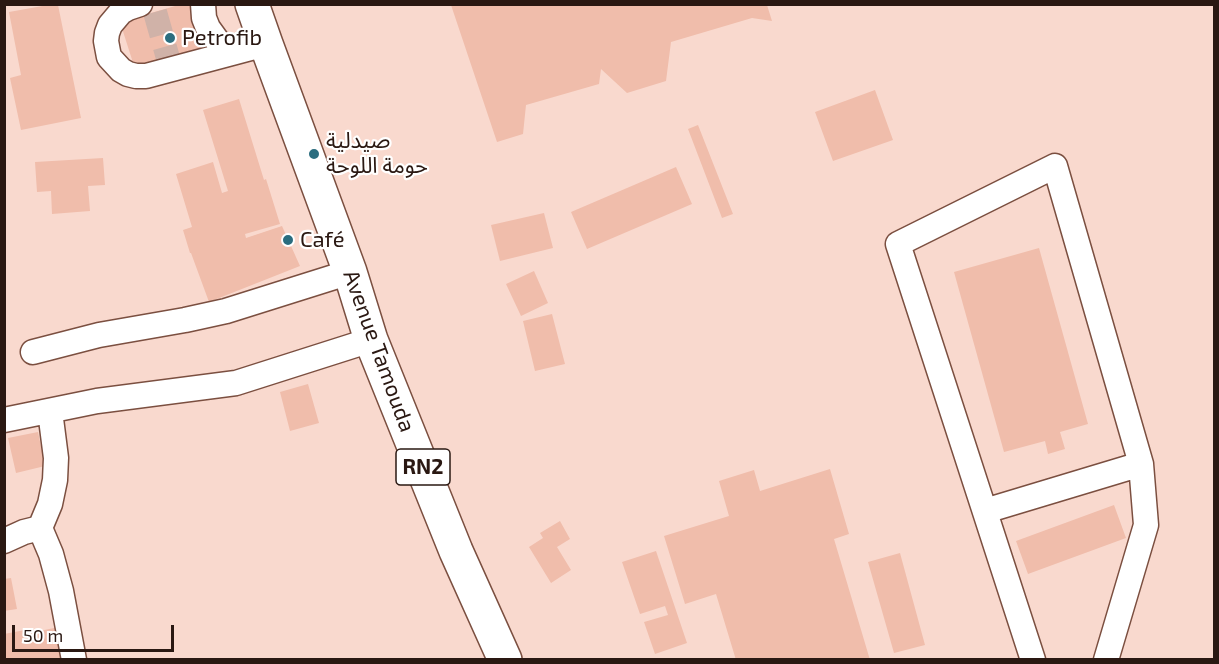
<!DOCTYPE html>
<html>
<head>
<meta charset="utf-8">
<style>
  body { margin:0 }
  #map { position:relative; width:1219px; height:664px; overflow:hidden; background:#f9d9ce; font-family:"Exo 2",sans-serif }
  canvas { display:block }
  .frame { position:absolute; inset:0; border:6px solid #2a1812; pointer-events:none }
  .scale { position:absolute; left:12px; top:625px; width:162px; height:27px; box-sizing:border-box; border:3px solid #2a1812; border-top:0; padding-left:8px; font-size:18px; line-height:21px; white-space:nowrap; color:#2a1812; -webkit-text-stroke:4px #fff; paint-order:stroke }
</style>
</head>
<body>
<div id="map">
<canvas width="1219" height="664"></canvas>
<div class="frame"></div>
<div class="scale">50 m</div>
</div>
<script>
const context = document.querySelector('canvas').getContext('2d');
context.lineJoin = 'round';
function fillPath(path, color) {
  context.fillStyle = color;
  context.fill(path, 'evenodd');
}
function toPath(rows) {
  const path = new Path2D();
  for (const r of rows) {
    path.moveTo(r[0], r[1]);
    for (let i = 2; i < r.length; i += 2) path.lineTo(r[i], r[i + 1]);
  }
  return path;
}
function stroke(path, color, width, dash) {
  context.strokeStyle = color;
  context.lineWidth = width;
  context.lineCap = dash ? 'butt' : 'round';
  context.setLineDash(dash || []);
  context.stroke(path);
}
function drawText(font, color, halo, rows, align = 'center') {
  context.font = font + ' "Exo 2","Noto Sans Arabic",sans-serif';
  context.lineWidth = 4.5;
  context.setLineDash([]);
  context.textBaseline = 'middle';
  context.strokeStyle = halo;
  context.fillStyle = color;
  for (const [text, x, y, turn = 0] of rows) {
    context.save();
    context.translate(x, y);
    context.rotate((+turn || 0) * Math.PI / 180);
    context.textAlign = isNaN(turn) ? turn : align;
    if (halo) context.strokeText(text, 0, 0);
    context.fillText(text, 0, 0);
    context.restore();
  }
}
fillPath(toPath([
  [182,4,189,4,202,48,135,69,120,22],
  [48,5,58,5,81,118,21,130,10,78,21,75,9,12],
  [451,5,767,5,772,21,752,18,671,42,666,81,627,93,601,69,599,84,526,105,523,134,497,142],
  [875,90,893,140,833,161,815,112],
  [239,99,264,180,266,179,280,224,245,234,246,238,282,226,300,266,209,302,191,253,190,253,183,230,192,227,176,174,213,162,222,193,228,191,203,110],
  [698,125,733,214,722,218,688,129],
  [103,158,105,185,88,186,90,211,52,214,51,191,37,192,35,162],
  [676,167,692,204,587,249,571,212],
  [544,213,553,248,500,261,491,225],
  [1039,248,1088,424,1060,432,1065,449,1048,454,1045,441,1004,452,954,272],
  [534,271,548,303,521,316,506,284],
  [552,314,565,364,535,371,523,321],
  [308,384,319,423,290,431,280,392],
  [38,432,45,466,16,473,8,438],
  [830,469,849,534,834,539,870,660,736,660,716,594,685,604,664,536,729,516,719,481,754,470,760,491],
  [1114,505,1126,538,1028,574,1016,541],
  [560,521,570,539,557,547,571,570,551,583,529,547,543,538,540,533],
  [656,551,687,643,655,654,644,622,668,615,665,606,640,614,622,562],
  [900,553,925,645,894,653,868,562],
  [11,578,17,609,4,611,4,579],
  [59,627,65,660,4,660,4,634,25,630,25,634]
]), '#f0bdab');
stroke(toPath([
  [155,12,168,58]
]), '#d0b2a8', 24, [24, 12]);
const minor = toPath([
  [140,4,128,8,121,12,110,25,107,33,106,41,109,57,121,70,128,74,136,76,146,76,266,44],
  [203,4,204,18,208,28,221,46,230,53],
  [33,352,99,335,185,320,226,311,350,272],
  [4,420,97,401,236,383,371,340],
  [985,511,1141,464],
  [40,528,50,504,55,480,56,458,50,411],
  [4,541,24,532,40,528,51,554,61,591,74,660],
  [1033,660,898,244,1055,166,1141,464,1146,525,1106,660]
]);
const highway = toPath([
  [252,4,266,44,350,272,371,340,456,551,505,660]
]);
stroke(minor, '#7b4f40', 27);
stroke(highway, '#7b4f40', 36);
stroke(minor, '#fff', 24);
stroke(highway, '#fff', 33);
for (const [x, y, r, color] of [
  [170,38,6,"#2b6d7f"],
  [314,154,6,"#2b6d7f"],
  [288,240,6,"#2b6d7f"]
]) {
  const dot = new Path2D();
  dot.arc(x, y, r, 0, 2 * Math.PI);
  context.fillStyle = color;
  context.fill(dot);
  stroke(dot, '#fff', 2);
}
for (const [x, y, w] of [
  [423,467,54]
]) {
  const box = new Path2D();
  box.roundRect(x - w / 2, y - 18, w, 36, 4.5);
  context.fillStyle = '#fff';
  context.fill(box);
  stroke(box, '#2a1812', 1.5);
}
drawText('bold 21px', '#2a1812', null, [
  ["RN2",423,467]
]);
drawText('22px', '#2a1812', '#fff', [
  ["Petrofib",182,38],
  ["صيدلية",326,141],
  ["حومة اللوحة",326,166],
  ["Café",300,240]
], 'left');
drawText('22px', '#2a1812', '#fff', [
  ["Avenue Tamouda",379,351,70]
]);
</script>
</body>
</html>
